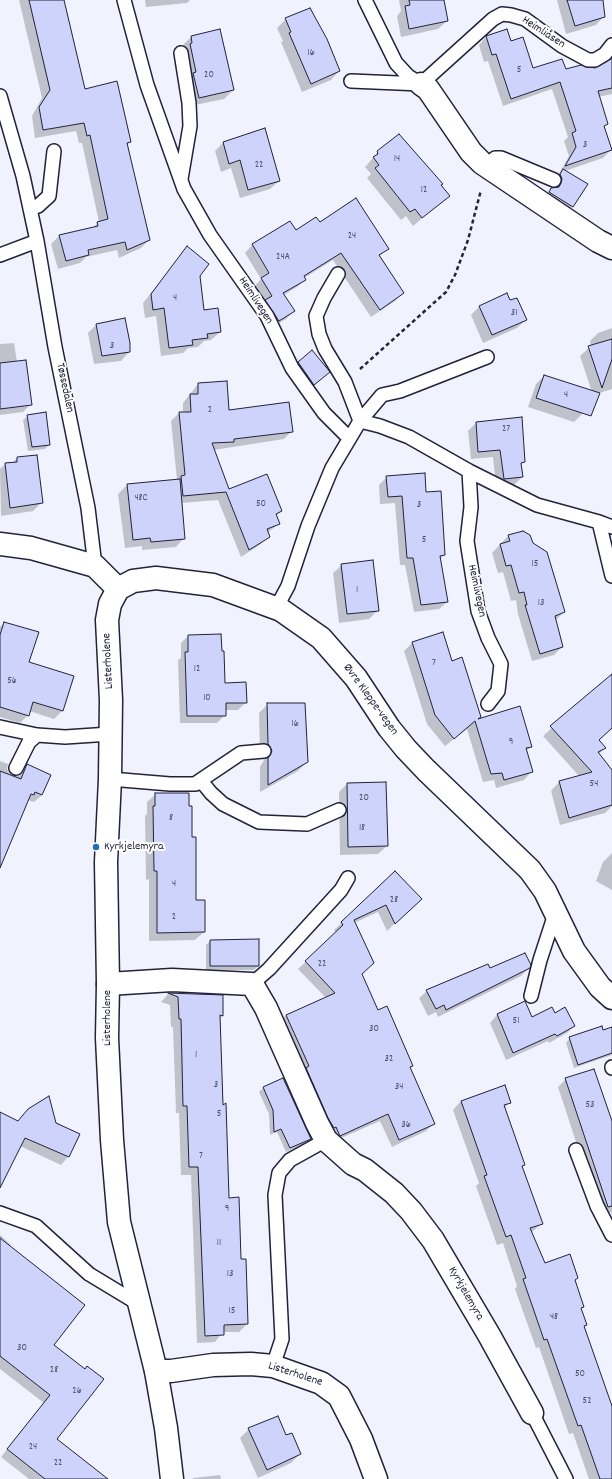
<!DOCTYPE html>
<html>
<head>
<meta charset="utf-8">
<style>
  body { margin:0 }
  canvas { display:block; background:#f0f2fe }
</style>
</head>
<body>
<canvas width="612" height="1479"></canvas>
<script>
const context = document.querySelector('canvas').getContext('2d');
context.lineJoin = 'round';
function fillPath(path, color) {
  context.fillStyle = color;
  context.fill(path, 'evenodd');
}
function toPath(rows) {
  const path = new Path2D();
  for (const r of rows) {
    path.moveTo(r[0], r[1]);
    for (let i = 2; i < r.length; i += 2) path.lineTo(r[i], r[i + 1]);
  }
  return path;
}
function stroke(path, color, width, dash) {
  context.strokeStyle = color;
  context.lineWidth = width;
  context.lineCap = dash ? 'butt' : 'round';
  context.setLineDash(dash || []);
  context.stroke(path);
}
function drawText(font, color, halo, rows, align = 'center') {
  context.font = font + ' Dekko,sans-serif';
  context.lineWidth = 4;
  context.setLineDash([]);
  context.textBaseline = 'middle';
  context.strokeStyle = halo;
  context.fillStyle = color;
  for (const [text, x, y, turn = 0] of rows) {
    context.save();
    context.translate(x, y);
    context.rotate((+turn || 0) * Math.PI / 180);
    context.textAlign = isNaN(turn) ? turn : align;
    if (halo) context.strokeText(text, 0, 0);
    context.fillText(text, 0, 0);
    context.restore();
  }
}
fillPath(toPath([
  [19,0,60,0,84,90,130,142,126,145,149,240,141,248,119,258,117,250,86,257,80,263,58,269,51,244,59,236,92,228,99,222,82,143,79,143,76,131,35,138,32,116,42,98],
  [145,0,190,0,187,3,146,7],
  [399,0,443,0,447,21,438,29,401,37,397,16,401,11],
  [557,0,602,0,604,16,596,25,566,34],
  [311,8,339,71,331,80,302,92,281,42,283,41,277,28,286,19],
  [507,31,511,42,532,69,596,69,612,59,612,94,598,97,607,124,603,128,611,150,603,158,565,171,572,207,568,211,545,196,552,188,557,188,558,183,556,179,569,156,564,141,568,137,552,89,503,106,488,61,484,62,479,45,486,37],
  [191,37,233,90,224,99,190,106,183,45],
  [223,143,279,181,270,189,240,198,231,168,221,172,215,151],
  [378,152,439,185,448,196,413,226,406,216,401,220,367,178,371,174,365,167],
  [290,222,296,231,319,223,387,248,380,256,403,293,395,301,371,317,333,260,304,278,305,280,297,287,284,295,294,311,286,319,270,328,254,287,261,279,245,253,252,245],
  [187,248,199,276,203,311,220,332,211,340,204,341,198,347,188,348,183,353,161,356,156,316,145,318,143,303],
  [507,294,510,302,526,320,517,328,483,343,471,315,479,307],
  [96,325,129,352,121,361,94,364,88,333],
  [612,328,612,389,593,395,580,356,591,346,590,341,598,333],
  [14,343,17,362,31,404,23,412,0,415,0,344],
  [298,362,324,376,310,389,294,366],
  [544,376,583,413,574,422,528,407,536,384],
  [198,384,228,411,292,431,284,439,214,450,229,491,281,511,276,516,279,524,267,533,268,536,261,544,241,557,218,500,181,503,184,538,176,547,142,550,142,546,125,548,118,494,127,485,177,480,171,421,179,413,183,413,183,403],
  [28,416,49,445,45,449,28,451,23,420],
  [476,423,524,461,521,465,522,477,514,485,496,487,493,457,471,459,468,431],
  [17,458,42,502,33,511,1,516,0,469,5,464,12,463],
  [387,477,425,493,444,555,439,560,447,602,439,609,414,612,405,565,400,565,395,503,380,504,379,485],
  [508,536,564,612,555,621,562,647,554,655,532,661,518,614,516,600,511,601,503,572,498,573,492,553],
  [342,565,378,610,369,619,339,623,333,573],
  [4,623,28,663,72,677,62,711,54,719,29,711,28,715,20,723,0,717,0,627],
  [442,633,451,662,476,721,531,747,526,751,532,771,524,780,496,788,494,780,483,782,467,729,445,746,427,724,404,651,412,643],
  [188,636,224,684,246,702,238,710,225,710,225,715,217,723,180,723,178,660,181,658,181,643],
  [612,674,612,729,598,740,605,748,599,754,612,772,612,806,605,813,560,825,551,791,559,782,580,777,543,736],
  [268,704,307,762,298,771,260,792,260,767,264,760,260,753,259,713],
  [0,761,8,764,7,769,12,776,18,776,27,766,42,795,34,802,28,800,0,846],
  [347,784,387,846,378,854,340,855,339,792],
  [156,794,188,807,196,901,204,932,195,940,149,941,149,879,146,880,145,816,147,814,147,802],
  [612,853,612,890,596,881,603,862],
  [395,872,420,899,387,931,378,912,354,923,361,974,378,1011,412,1066,409,1068,434,1123,426,1131,392,1147,380,1121,332,1142,279,1023,286,1015,326,998,298,969,336,933,334,930],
  [210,941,258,966,254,970,206,970,206,945],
  [529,968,521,976,438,1017,436,1012,428,1016,419,998,427,991,489,969],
  [168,994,222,996,222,1016,219,1019,228,1199,240,1260,247,1324,239,1332,223,1332,215,1342,197,1343,191,1175,181,1175,179,1113,176,1113,173,1027,171,1027,170,1005,161,1002],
  [525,1003,532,1019,555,1014,574,1026,567,1033,549,1043,548,1041,506,1060,490,1023,497,1015],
  [602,1032,612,1034,612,1055,574,1068,566,1043,570,1038],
  [283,1079,310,1138,306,1143,286,1152,277,1132,270,1135,269,1114,259,1092,263,1088],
  [566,1079,612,1137,612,1216,611,1212,600,1215,558,1087],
  [504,1086,510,1102,504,1108,524,1164,522,1167,541,1224,531,1233,545,1264,577,1278,574,1281,583,1307,581,1309,586,1325,584,1327,612,1409,612,1479,589,1479,573,1433,569,1434,539,1347,536,1348,515,1289,517,1286,503,1243,497,1245,476,1186,479,1183,453,1110,461,1101],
  [29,1109,79,1134,68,1157,61,1165,20,1146,0,1184,0,1113,17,1122],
  [0,1235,11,1245,9,1247,52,1345,56,1439,106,1479,29,1479,1,1457,44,1403,0,1369],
  [249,1429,286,1436,300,1454,291,1463,258,1478,240,1438],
  [220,1475,221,1479,192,1479,193,1478]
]), '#0003');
const building = toPath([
  [29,0,64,0,85,89,117,81,131,142,127,143,150,240,127,250,125,242,88,250,89,255,66,261,59,235,98,226,97,222,108,219,90,135,87,136,84,123,43,130,39,107,50,90,29,0],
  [409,0,444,0,448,21,409,29,405,6,410,5,409,0],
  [567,0,603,0,605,17,575,26,567,0],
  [310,8,327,39,340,71,311,84,289,33,291,32,285,18,310,8],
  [220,29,234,90,199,98,193,73,196,72,190,44,192,43,191,36,220,29],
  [507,29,511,41,523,37,533,68,562,59,566,69,581,65,595,68,612,58,612,88,598,91,608,124,604,126,612,150,565,166,576,147,572,133,576,131,560,82,511,99,496,54,492,55,486,36,507,29],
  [265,128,280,181,248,190,240,160,229,164,223,142,265,128],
  [399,134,443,184,441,185,450,196,422,218,415,209,410,212,375,168,379,165,373,157,378,154,377,151,399,134],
  [563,169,588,184,573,207,549,192,551,188,559,187,561,183,562,179,560,174,563,169],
  [356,198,389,249,379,255,404,293,380,310,341,253,304,276,306,280,283,293,295,311,279,321,265,300,272,296,261,278,269,273,252,244,290,221,296,230,316,217,320,222,356,198],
  [187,246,209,264,200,276,204,310,218,308,221,332,207,334,208,338,192,340,193,345,169,348,164,308,153,310,151,294,187,246],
  [507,293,510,300,517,298,527,320,492,335,479,306,507,293],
  [125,318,130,343,130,352,102,356,96,324,125,318],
  [612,339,612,359,602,388,588,346,612,339],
  [312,350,330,372,314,385,298,362,312,350],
  [26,360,32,405,0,409,0,363,26,360],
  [544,375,600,393,591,416,536,398,544,375],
  [227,381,229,410,289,402,293,432,234,439,234,442,212,443,229,489,267,474,282,511,276,514,280,524,267,529,270,537,249,550,226,492,183,496,181,476,185,475,179,412,191,412,190,394,198,394,198,383,227,381],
  [46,412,50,445,32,447,27,415,46,412],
  [522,417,525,462,521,463,523,477,504,479,500,450,478,452,476,422,522,417],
  [37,455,43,503,10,508,5,463,17,462,17,457,37,455],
  [425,473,426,492,441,491,445,555,440,556,448,602,421,605,413,558,407,558,402,496,388,497,386,476,425,473],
  [180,479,185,539,151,542,150,538,133,540,127,484,180,479],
  [523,531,530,535,533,543,547,552,565,612,555,616,563,647,540,654,525,605,527,605,524,592,519,593,511,565,506,566,500,544,510,541,508,535,523,531],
  [373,560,379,611,347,614,341,564,373,560],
  [4,622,39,632,29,662,74,676,63,711,33,702,29,716,0,707,0,635,4,622],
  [443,632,452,661,462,657,481,717,478,719,520,706,532,747,526,748,533,772,504,780,502,773,491,774,475,721,454,739,435,715,412,642,443,632],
  [221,634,222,651,224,651,225,683,246,682,247,703,226,703,226,716,187,716,185,652,188,652,188,635,221,634],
  [612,674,612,728,599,740,606,748,598,752,612,770,612,805,569,818,559,781,592,772,550,726,612,674],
  [267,703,305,703,308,762,268,785,268,758,272,751,268,744,267,703],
  [27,764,51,775,42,795,35,792,34,795,31,794,0,868,0,771,21,779,27,764],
  [386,782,388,846,348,847,347,783,386,782],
  [155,793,189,793,189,806,192,806,192,837,196,837,196,900,205,900,205,932,157,933,157,871,154,871,153,806,155,806,155,793],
  [395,871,422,899,395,924,386,905,354,920,374,963,362,974,378,1010,387,1006,413,1066,410,1067,435,1124,399,1140,388,1114,340,1136,336,1127,334,1128,328,1118,306,1068,309,1066,286,1015,335,993,305,961,343,925,341,922,395,871],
  [259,939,259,966,210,966,210,940,259,939],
  [525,953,531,965,530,968,446,1010,444,1005,436,1009,426,990,488,964,490,968,525,953],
  [168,993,223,995,223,1016,220,1015,223,1105,226,1103,229,1198,239,1197,241,1259,246,1259,248,1324,224,1325,224,1335,205,1336,198,1167,189,1167,187,1106,183,1106,181,1019,179,1019,178,997,168,993],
  [525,1001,532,1017,552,1007,555,1013,565,1007,575,1026,557,1036,555,1034,513,1053,497,1014,525,1001],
  [602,1026,603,1030,612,1027,612,1053,578,1065,569,1037,602,1026],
  [594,1069,612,1121,612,1206,608,1207,565,1078,594,1069],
  [283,1078,311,1139,290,1148,281,1129,274,1132,273,1110,263,1087,283,1078],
  [505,1085,511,1103,504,1105,525,1165,522,1166,543,1224,530,1228,545,1263,570,1254,578,1278,575,1280,584,1307,581,1308,587,1325,584,1326,612,1406,612,1479,600,1479,581,1425,578,1426,547,1339,544,1340,523,1279,526,1278,511,1235,506,1237,484,1176,487,1175,461,1101,505,1085],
  [49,1096,56,1123,80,1134,69,1157,25,1138,0,1188,0,1112,18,1121,28,1109,49,1096],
  [0,1238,85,1305,54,1345,85,1369,87,1366,104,1379,57,1439,108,1479,45,1479,7,1449,50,1395,0,1356,0,1238],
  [278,1416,286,1435,292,1433,301,1454,267,1470,248,1428,278,1416]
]);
fillPath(building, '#cdd3fb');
stroke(building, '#22223b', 1);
const lane = toPath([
  [124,0,147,85,184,189,210,235,267,316,292,368,324,413,349,438],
  [365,0,396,63,408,76,421,84],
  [351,81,421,84,493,19,502,14,511,15,525,19,562,46,588,60,595,60,605,54,612,45],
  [0,96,23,176,37,241,55,347,88,508,95,566],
  [487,167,495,158,501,158,554,180],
  [181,179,190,126,189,103,181,53],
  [30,209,38,206,49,196,54,151],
  [0,255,37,241],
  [338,274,324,298,316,316,319,334,325,349,345,382,360,421,380,426,409,437,469,471,537,505,599,522,612,527],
  [469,471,471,507,467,541,478,611,488,638,501,664,498,691,488,704],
  [599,522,612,576],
  [281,610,281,599,288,586,308,526,332,468,360,421,382,395,400,391,487,357],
  [0,727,37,735,65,737,110,734],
  [16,768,29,742,37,735],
  [110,779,170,784,195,784,202,782,211,793,223,804,259,822,307,824,339,810],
  [195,784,241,753,264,751],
  [252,984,269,969,341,890,348,878],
  [531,996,540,960,555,914],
  [612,1067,612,1068],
  [576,1150,597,1206,612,1235],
  [0,1213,36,1226,89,1274,132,1300,139,1299],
  [273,1366,282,1339,275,1195,279,1173,290,1160,326,1140],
  [532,1413,566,1479]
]);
const street = toPath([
  [421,84,428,89,471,152,482,163,598,241,612,248],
  [0,544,31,548,95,566,118,589],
  [108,984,172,980,252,984,266,1008,317,1123,326,1140,353,1164,365,1170,394,1193,411,1211,433,1240,489,1335,532,1413],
  [156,1371,171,1371,213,1365,251,1364,273,1366,321,1383,339,1396,361,1439,376,1479]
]);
const secondary = toPath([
  [172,1479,166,1428,156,1371,119,1222,112,1140,107,1038,108,984,106,862,110,779,111,700,107,620,110,604,118,589,133,581,156,578,213,585,281,610,321,638,356,678,389,728,406,749,426,770,530,870,545,891,574,951,600,987,612,998]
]);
stroke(lane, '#22223b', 16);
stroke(street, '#22223b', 25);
stroke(secondary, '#22223b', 25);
stroke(toPath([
  [360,369,446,292,455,275,468,240,481,190]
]), '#22223b', 2.5, [4, 3]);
stroke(lane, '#fff', 13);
stroke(street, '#fff', 22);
stroke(secondary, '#fff', 22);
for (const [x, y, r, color] of [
  [96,847,4,"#1f6fb2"]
]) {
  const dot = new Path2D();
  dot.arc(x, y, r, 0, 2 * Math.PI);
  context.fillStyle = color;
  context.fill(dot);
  stroke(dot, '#fff', 1.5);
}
drawText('10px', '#4d4e6b', null, [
  ["16",311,54],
  ["5",519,71],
  ["20",209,76],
  ["3",585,146],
  ["14",397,160],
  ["22",259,166],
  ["12",424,191],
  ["24",352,237],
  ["24A",283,258],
  ["4",175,299],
  ["31",514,314],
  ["3",112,347],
  ["4",566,396],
  ["2",210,411],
  ["27",506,430],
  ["48C",141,499],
  ["50",261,505],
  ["3",419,506],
  ["5",424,541],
  ["15",535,565],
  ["1",357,591],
  ["13",541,604],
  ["7",434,664],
  ["12",197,670],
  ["56",12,682],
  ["10",207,699],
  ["16",295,725],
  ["9",511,743],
  ["54",594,785],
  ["20",364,799],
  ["8",171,819],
  ["18",362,829],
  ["4",174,885],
  ["28",394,901],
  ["2",174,918],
  ["22",322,965],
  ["51",516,1022],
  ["30",374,1030],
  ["1",196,1056],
  ["32",389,1060],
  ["3",216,1086],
  ["34",399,1088],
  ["53",590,1106],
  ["5",219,1115],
  ["36",406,1126],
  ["7",201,1157],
  ["9",227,1210],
  ["11",219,1244],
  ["13",230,1275],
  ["15",232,1312],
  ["48",554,1318],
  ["30",22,1349],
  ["28",54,1371],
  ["50",580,1375],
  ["26",77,1392],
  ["52",587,1402],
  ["24",33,1448],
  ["22",58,1464]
]);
drawText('12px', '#22223b', '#fff', [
  ["Heimliåsen",543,33,33],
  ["Heimlivegen",255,301,57],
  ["Tøssedalen",64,388,78],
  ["Heimlivegen",476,591,78],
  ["Listerholene",109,661,-93],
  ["Øvre Kleppe-vegen",370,700,54],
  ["Listerholene",108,1018,-90],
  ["Kyrkjelemyra",465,1294,60],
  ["Listerholene",295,1375,18]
]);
drawText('12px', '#22223b', '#fff', [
  ["Kyrkjelemyra",104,847]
], 'left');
</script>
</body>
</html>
